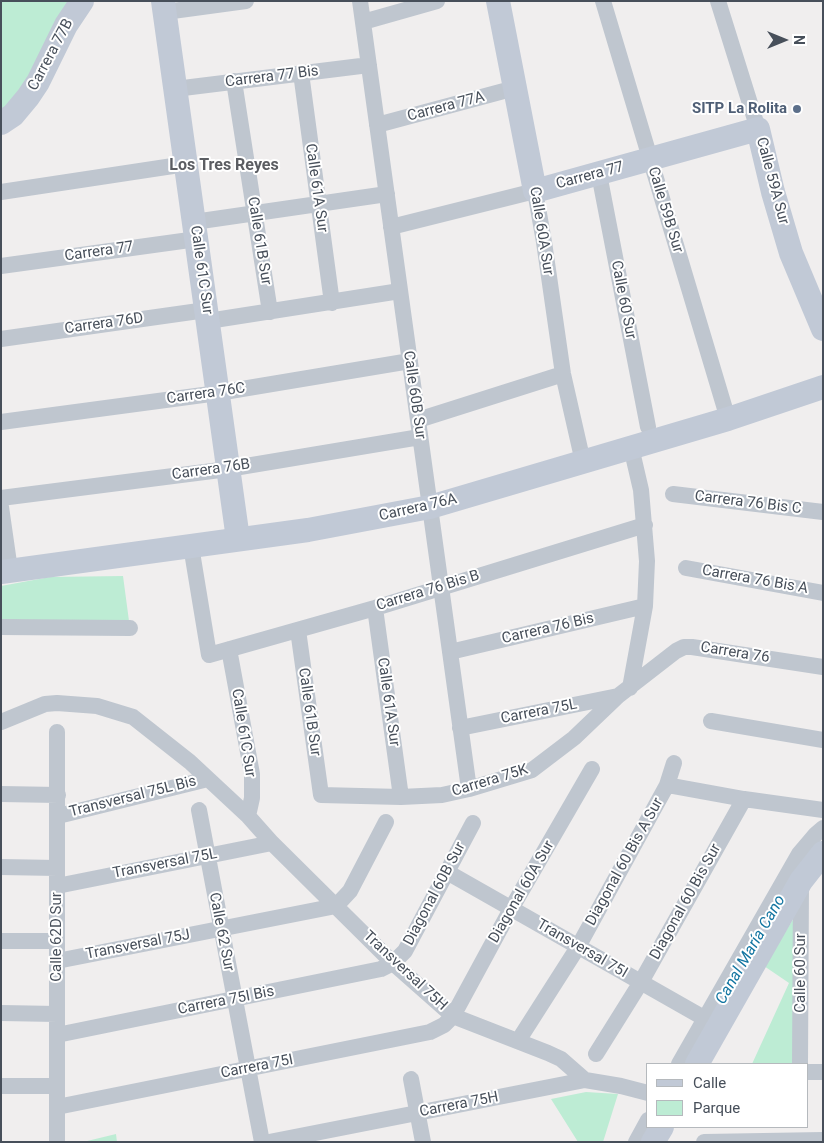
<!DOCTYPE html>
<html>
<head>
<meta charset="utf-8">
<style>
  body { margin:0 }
  #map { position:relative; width:824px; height:1143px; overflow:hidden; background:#f0eeee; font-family:Roboto,sans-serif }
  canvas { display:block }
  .frame { position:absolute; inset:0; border:2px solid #474f5a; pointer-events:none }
  .legend { position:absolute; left:646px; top:1063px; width:162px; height:65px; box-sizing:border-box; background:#fff; border:1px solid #b5b9bd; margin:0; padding:6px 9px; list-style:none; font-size:15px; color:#474f5a }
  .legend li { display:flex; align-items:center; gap:10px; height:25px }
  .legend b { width:25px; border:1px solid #b5b9bd }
  .north { position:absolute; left:759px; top:15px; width:50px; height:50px; -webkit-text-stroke:4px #fff; paint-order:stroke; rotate:90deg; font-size:14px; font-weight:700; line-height:20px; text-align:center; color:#474f5a }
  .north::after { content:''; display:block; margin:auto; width:18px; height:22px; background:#474f5a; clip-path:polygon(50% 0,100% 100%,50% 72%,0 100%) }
</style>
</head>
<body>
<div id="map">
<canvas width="824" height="1143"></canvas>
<div class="frame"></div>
<ul class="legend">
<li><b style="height:6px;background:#c1c9d6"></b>Calle</li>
<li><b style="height:14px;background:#bdecd4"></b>Parque</li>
</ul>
<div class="north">N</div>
</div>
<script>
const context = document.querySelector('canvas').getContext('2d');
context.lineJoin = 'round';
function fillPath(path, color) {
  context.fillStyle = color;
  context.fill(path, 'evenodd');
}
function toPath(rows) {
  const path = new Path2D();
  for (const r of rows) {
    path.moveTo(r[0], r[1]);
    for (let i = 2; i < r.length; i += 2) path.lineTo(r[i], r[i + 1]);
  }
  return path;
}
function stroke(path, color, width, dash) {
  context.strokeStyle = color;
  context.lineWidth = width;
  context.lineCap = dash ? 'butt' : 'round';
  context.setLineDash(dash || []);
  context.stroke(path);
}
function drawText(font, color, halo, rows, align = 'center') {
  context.font = font + ' Roboto,sans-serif';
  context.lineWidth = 4;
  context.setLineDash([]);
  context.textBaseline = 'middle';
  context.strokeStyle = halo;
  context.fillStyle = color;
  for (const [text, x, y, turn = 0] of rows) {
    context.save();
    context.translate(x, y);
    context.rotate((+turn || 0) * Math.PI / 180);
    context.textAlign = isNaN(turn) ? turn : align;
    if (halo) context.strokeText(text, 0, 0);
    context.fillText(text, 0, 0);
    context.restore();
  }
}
fillPath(toPath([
  [1,1,72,1,34,77,1,116],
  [123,576,129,621,43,622,1,619,1,586,50,577],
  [797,913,796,1064,752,1064,789,983,764,966],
  [586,1092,618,1094,603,1142,578,1142,551,1099],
  [116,1134,117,1142,83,1142]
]), '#bdecd4');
stroke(toPath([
  [360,1,469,789],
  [603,1,728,419],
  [718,1,758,129],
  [165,12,246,1],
  [363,22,437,1],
  [301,73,332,303],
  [234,81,270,312],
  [175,89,369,65],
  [377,125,515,88],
  [599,174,648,427],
  [1,192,186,164],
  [194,222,387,194],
  [391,227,535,191,544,242,563,374,583,462],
  [1,266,197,239],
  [208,321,400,291],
  [1,339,206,310],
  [418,420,563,374],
  [1,422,218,393,410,361],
  [673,494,823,512],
  [1,498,228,469,420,437],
  [1,507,10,570],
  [191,546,209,655,375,608,645,525],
  [686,568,823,593],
  [375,608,401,797],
  [1,627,130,628],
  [298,630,321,795,401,797,442,795,469,789,532,770,574,738,618,696,676,651,684,647,692,647,823,667],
  [229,649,252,774,252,798,248,816],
  [450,652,645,606],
  [630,688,645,606,647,561,641,490,631,447],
  [711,721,823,740],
  [1,722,45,704,57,703,97,706,133,717,190,762,248,816,272,843,393,963,453,1016,548,1053,561,1059,585,1080],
  [460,728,618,696],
  [667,785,744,799,823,810],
  [1,794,58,795],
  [199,810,262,1142],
  [58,816,208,779],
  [1,867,57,868],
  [447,872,718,1026],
  [57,886,272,843],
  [1,941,57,941],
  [57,961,336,906,350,891,386,822],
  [1,1013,57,1014],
  [57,1035,381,969,393,963,405,951,473,823],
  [518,1041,578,947,667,785,674,763],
  [596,1054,641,982,744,799],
  [679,1064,799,854,816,834,823,828],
  [800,1064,801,884],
  [808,1072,823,1072],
  [411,1079,423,1142],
  [1,1086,57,1086],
  [57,1107,430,1032,444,1025,453,1016,511,909,592,769],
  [57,1142,57,732],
  [269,1142,585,1080,621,1086,648,1093],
  [636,1142,648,1120],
  [704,1142,823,1140]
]), '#bfc6cf', 16);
stroke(toPath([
  [163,1,238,539],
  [498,1,535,191,758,129,773,192,791,253,823,329],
  [1,123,13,115,28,97,38,82,66,25,82,1],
  [1,572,308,530,430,507,728,419,823,387],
  [697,1064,801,881,823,853],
  [653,1142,662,1127]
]), '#c1c9d6', 24);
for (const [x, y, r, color] of [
  [797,109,5,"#5c6f8a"]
]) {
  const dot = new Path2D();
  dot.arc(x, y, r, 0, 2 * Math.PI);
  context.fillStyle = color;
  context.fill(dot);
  stroke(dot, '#fff', 2);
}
drawText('15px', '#474f5a', '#fff', [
  ["Carrera 77B",51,55,-62],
  ["Carrera 77 Bis",272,77,-7],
  ["Carrera 77A",446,107,-15],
  ["Carrera 77",590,176,-15],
  ["Calle 59A Sur",772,181,75],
  ["Calle 61A Sur",316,188,82],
  ["Calle 59B Sur",665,210,73],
  ["Calle 60A Sur",541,231,81],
  ["Calle 61B Sur",259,241,81],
  ["Carrera 77",99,252,-8],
  ["Calle 61C Sur",201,270,82],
  ["Calle 60 Sur",623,300,79],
  ["Carrera 76D",104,324,-8],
  ["Carrera 76C",206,394,-8],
  ["Calle 60B Sur",414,395,82],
  ["Carrera 76B",211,470,-8],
  ["Carrera 76 Bis C",748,503,7],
  ["Carrera 76A",418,508,-13],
  ["Carrera 76 Bis A",755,580,10],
  ["Carrera 76 Bis B",428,591,-17],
  ["Carrera 76 Bis",548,629,-13],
  ["Carrera 76",735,653,9],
  ["Calle 61A Sur",388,702,82],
  ["Calle 61B Sur",309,712,82],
  ["Carrera 75L",539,712,-11],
  ["Calle 61C Sur",243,733,81],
  ["Carrera 75K",490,781,-17],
  ["Transversal 75L Bis",133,797,-14],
  ["Diagonal 60 Bis A Sur",625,862,-61],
  ["Transversal 75L",165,864,-11],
  ["Diagonal 60A Sur",522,892,-60],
  ["Diagonal 60B Sur",435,894,-62],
  ["Diagonal 60 Bis Sur",686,902,-61],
  ["Calle 62 Sur",221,932,79],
  ["Calle 62D Sur",57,937,-90],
  ["Transversal 75J",138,945,-11],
  ["Transversal 75I",582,949,30],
  ["Transversal 75H",405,971,43],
  ["Calle 60 Sur",801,973,-90],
  ["Carrera 75I Bis",226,1001,-11],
  ["Carrera 75I",257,1067,-11],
  ["Carrera 75H",459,1105,-11]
]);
drawText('bold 15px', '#4e5e75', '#fff', [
  ["SITP La Rolita",787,109]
], 'right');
drawText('bold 16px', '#5b5d62', '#fff', [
  ["Los Tres Reyes",224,166]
]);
drawText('italic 16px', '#1275a1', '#fff', [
  ["Canal María Cano",751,950,-60]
]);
</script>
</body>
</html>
